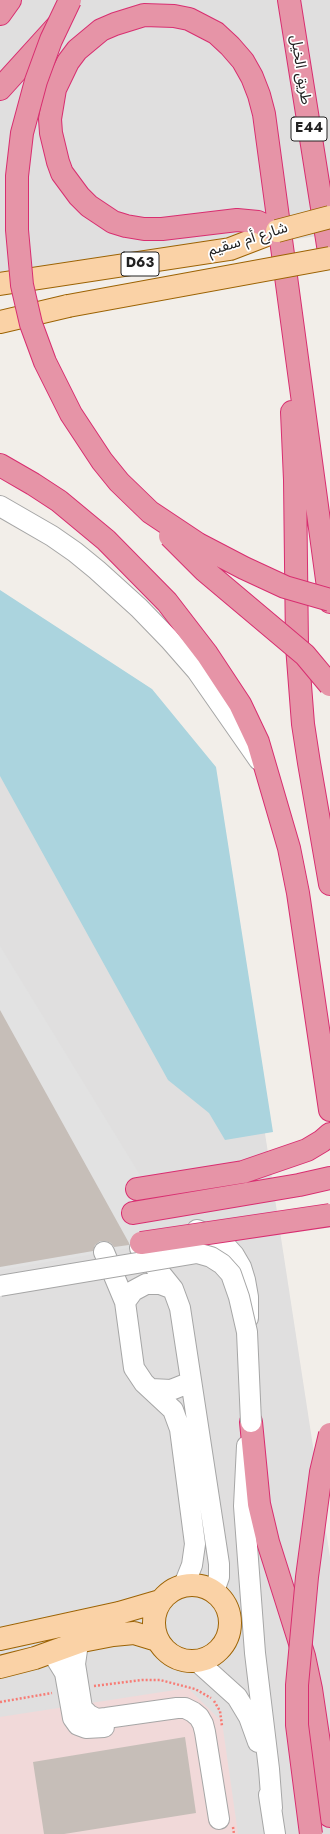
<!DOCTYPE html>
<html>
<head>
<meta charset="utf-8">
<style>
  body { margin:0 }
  canvas { display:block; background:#f2eee9 }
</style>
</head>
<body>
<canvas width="330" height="1834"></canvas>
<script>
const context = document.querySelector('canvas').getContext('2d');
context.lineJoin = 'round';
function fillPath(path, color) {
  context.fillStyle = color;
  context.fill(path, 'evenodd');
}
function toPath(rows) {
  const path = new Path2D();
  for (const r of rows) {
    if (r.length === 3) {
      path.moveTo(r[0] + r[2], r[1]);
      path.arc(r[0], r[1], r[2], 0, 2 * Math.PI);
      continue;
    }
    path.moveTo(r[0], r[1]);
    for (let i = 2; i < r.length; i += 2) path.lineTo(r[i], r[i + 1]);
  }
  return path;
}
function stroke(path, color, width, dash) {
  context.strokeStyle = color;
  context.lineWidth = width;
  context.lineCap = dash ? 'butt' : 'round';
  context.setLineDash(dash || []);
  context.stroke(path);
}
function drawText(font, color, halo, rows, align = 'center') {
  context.font = font + ' Jost,"Noto Sans Arabic",sans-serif';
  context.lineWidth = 3.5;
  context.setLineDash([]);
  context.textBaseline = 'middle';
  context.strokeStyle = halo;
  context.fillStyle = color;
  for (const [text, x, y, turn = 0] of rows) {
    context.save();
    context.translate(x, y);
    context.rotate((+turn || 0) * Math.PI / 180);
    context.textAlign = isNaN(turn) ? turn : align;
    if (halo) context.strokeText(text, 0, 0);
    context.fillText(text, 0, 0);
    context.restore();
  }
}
fillPath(toPath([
  [0,0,330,0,330,234,0,284],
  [0,594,210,775,330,1557,330,1834,0,1834]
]), '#e0dfdf');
fillPath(toPath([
  [188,1688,222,1722,238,1834,0,1834,0,1717]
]), '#f1d9d9');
fillPath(toPath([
  [0,946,140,1175,132,1220,139,1219,141,1246,0,1270]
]), '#e2e2e2');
fillPath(toPath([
  [0,590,152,689,216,767,273,1132,225,1140,209,1113,168,1080,0,776]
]), '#abd4de');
fillPath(toPath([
  [0,1010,129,1243,129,1245,114,1247,111,1243,106,1241,100,1241,95,1245,93,1251,0,1267],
  [185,1737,196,1813,64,1834,44,1834,33,1762]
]), '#c6beb8');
const minor = toPath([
  [0,506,52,536,75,552,97,570,139,608,169,639,197,671,259,760],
  [197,1230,214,1237,225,1245,234,1255,241,1267,245,1280,248,1297,248,1318],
  [140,1248,173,1289,180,1308,219,1564,219,1577,214,1591],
  [104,1252,125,1302,134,1368,144,1383,173,1410,180,1429,195,1544,192,1565,184,1585],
  [125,1302,133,1291,146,1284,160,1284,173,1289],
  [151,1389,171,1390,191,1382],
  [247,1446,244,1506,255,1653,269,1769,272,1808],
  [82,1641,79,1643,77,1650,75,1664,82,1708,89,1715,97,1719,106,1718,177,1708,185,1708,193,1712,199,1717,203,1724,205,1732,219,1819],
  [52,1652,65,1673,73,1718,78,1725,86,1728,104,1727],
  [197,1661,237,1697,249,1717,258,1742],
  [269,1795,275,1834]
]);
const major = toPath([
  [0,284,230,249,277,231],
  [0,322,68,306],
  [192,1623,38],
  [0,1639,119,1613,160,1601],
  [0,1667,35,1658,82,1641,113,1635,134,1633,157,1640]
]);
const highway = toPath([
  [289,0,330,258],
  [0,14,10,0],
  [0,89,57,26],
  [277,231,258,222,237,220,162,229,144,229,126,226,113,222,89,206,79,196,62,173,58,162,51,133,50,119,55,89,68,62,77,50,101,30,115,24,144,15,174,16,189,19,216,33,230,46,243,61,252,77,259,95,264,114,330,602],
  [292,412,295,480,297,646,303,724,309,763,330,884],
  [0,465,33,484,59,501,106,540,167,602,207,654,240,704,258,742,289,848,298,893,330,1110],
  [137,1189,243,1172,307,1150,322,1141,330,1134],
  [133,1213,299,1185,330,1178],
  [251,1422,259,1504,268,1542,304,1656,311,1689,330,1816]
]);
stroke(minor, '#a6a6a6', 22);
stroke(major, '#9c6304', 24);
stroke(highway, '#d82e70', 24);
stroke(toPath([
  [94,1686,142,1680,160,1680,195,1689,211,1698],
  [214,1701,220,1711,222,1726],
  [0,1702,52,1693],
  [233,1827,234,1834]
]), '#f77c75', 2.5, [2, 2]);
stroke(minor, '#fff', 20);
stroke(major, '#fad2a6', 22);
stroke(highway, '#e694a7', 22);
const minorBridge = toPath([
  [0,1286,197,1253,211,1257,222,1264,231,1274,239,1297,247,1332,251,1422]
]);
const majorBridge = toPath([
  [277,231,330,217],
  [68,306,330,258]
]);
const highwayBridge = toPath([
  [70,0,51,40,36,81,22,133,17,176,17,230,22,285,31,324,45,362,71,414,102,461,119,482,150,512,198,544,244,568,285,587,330,600],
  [170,536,204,570,305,655,330,685],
  [141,1243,330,1215],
  [311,1834,297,1725,297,1685,307,1577,321,1472,330,1434]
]);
stroke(minorBridge, '#a6a6a6', 22, []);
stroke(majorBridge, '#9c6304', 24, []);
stroke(highwayBridge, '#d82e70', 24, []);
stroke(minorBridge, '#fff', 20);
stroke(majorBridge, '#fad2a6', 22);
stroke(highwayBridge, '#e694a7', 22);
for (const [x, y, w] of [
  [309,129,36],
  [140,264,38]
]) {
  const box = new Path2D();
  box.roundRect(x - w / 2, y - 12, w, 24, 3);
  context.fillStyle = '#fff';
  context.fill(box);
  stroke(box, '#222', 1);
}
drawText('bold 14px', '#222', null, [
  ["E44",309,129],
  ["D63",140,264]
]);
drawText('15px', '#222', '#fff', [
  ["طريق الخيل",300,70,81],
  ["شارع أم سقيم",248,240,-17]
]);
</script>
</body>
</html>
